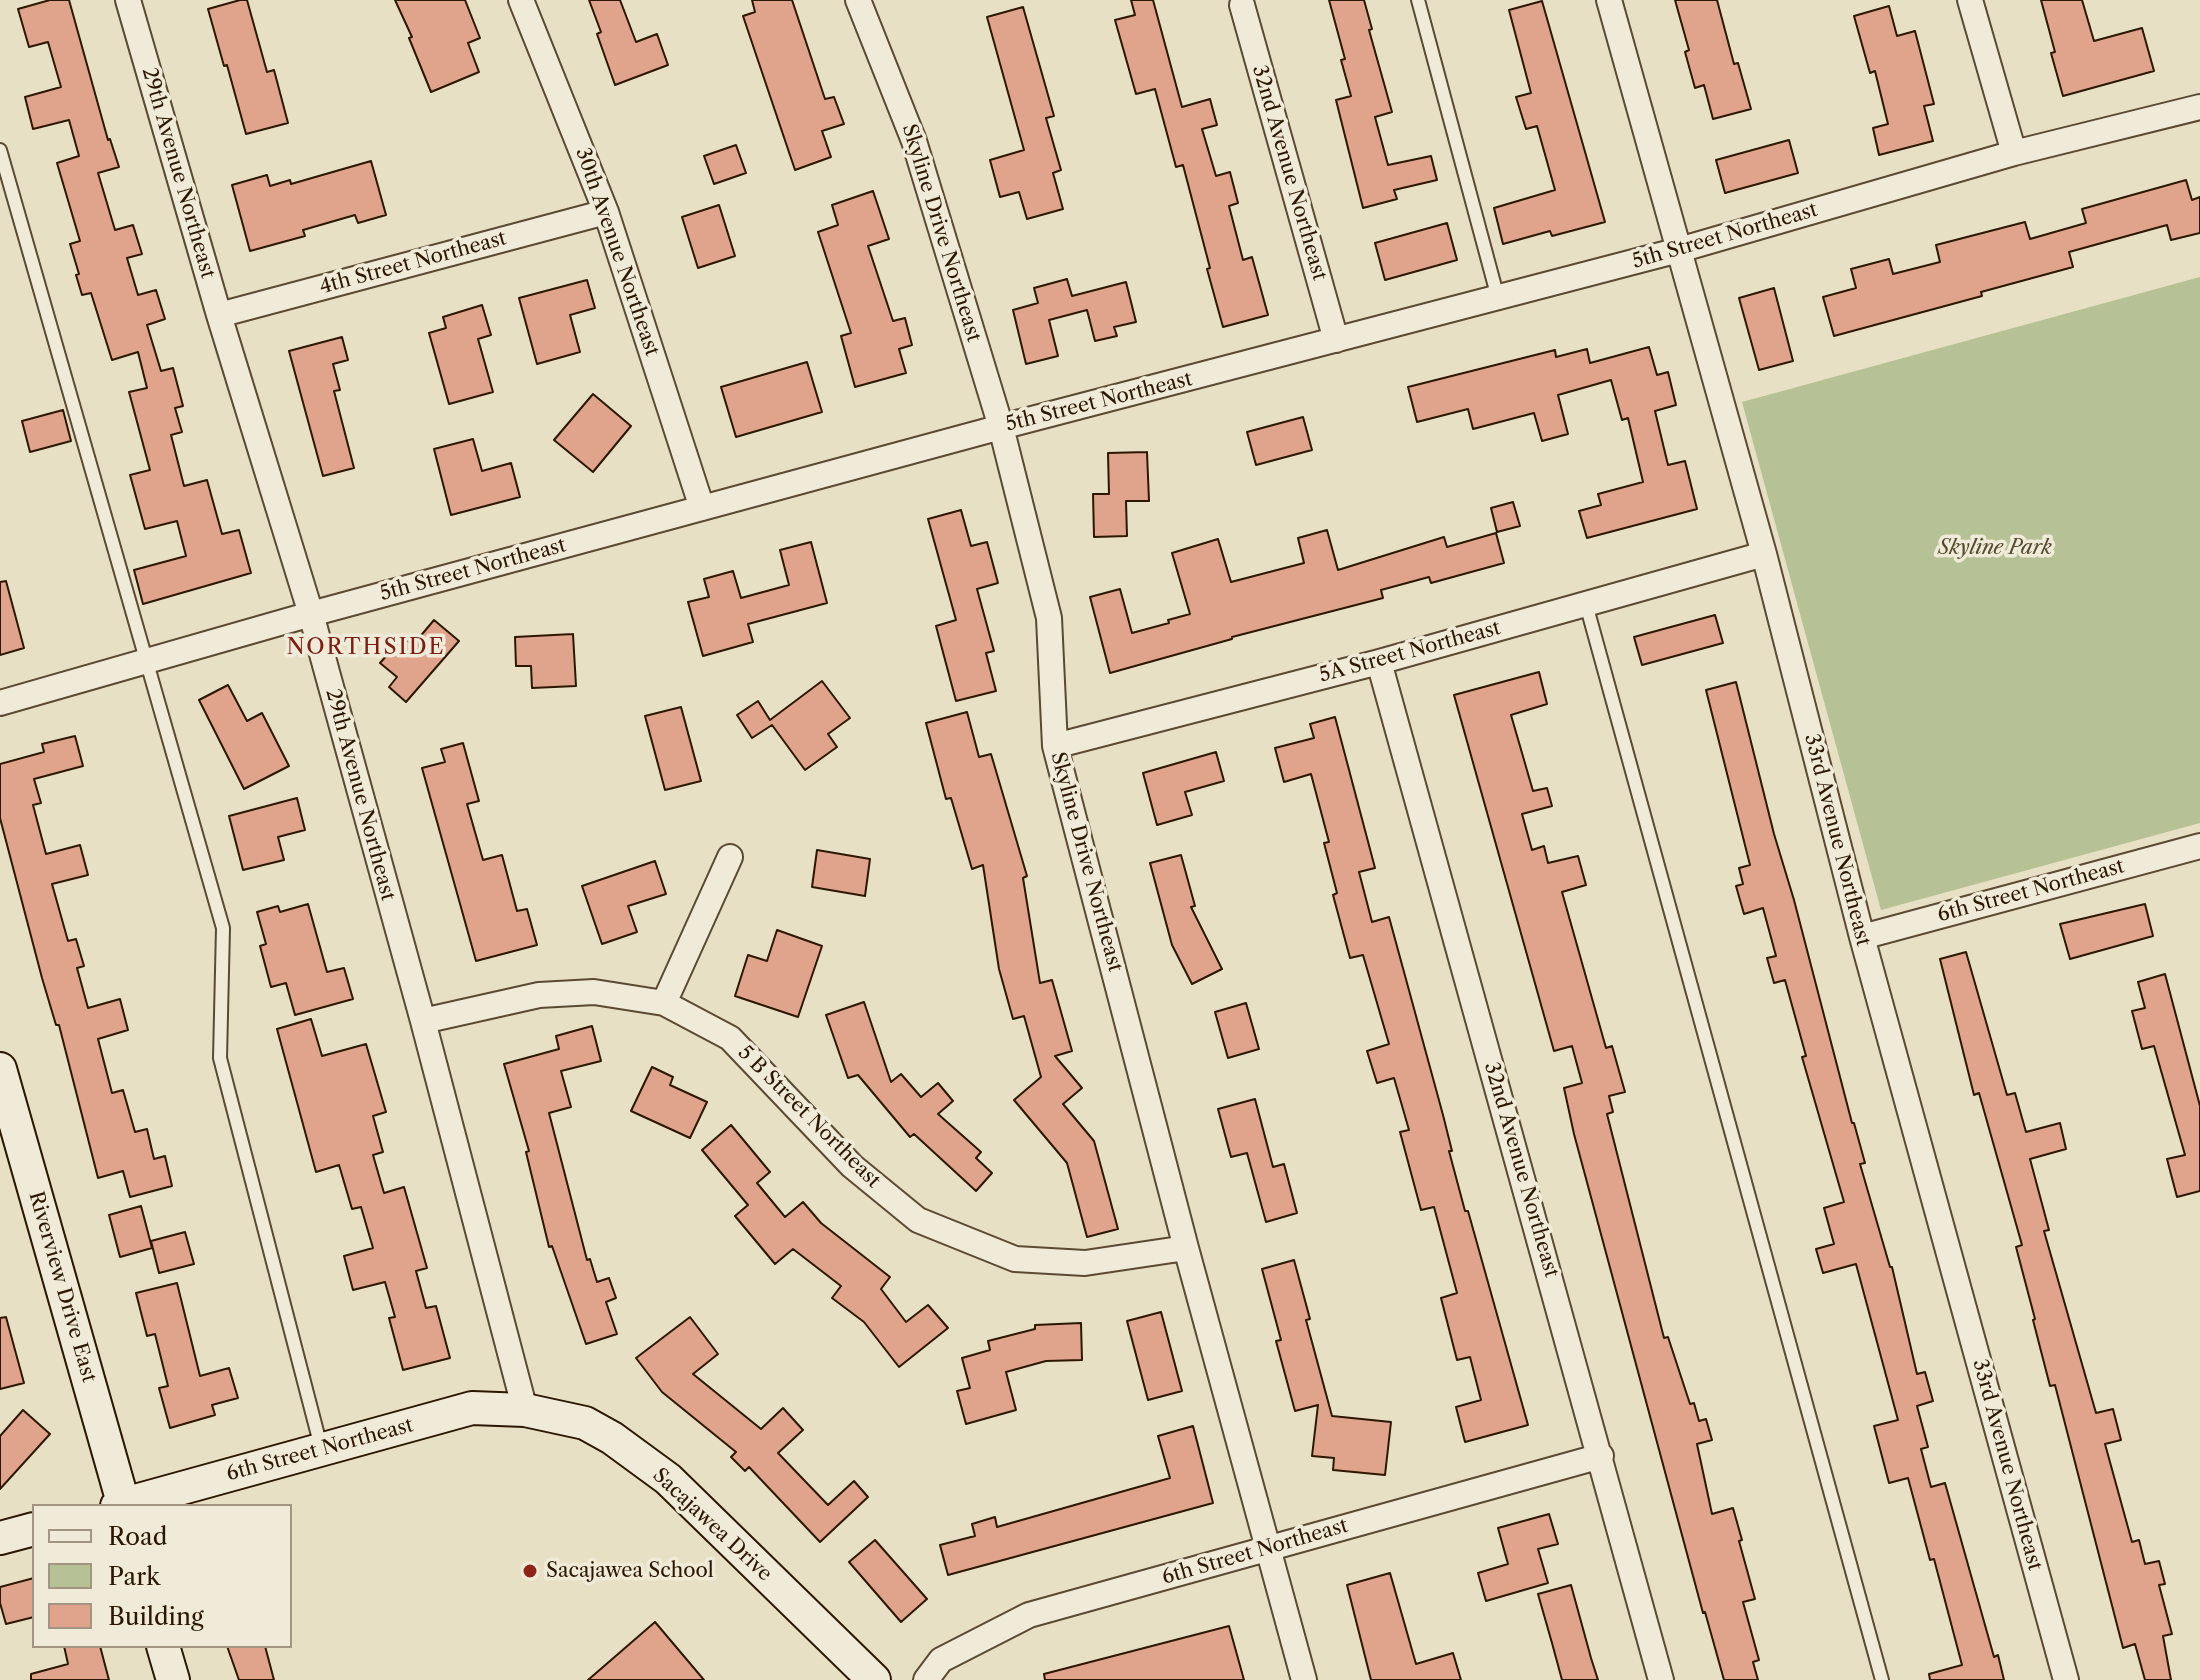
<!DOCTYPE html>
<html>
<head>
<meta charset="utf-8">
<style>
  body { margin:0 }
  #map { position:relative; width:2200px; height:1680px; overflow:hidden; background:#e8e0c5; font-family:"Libre Caslon Text",serif }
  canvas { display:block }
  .legend { position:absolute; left:32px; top:1504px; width:260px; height:144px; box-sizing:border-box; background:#f0ebd9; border:2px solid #a29683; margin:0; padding:10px 14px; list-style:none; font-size:24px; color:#2c1701 }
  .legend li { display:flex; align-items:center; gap:16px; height:40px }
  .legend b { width:40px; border:2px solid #a29683 }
</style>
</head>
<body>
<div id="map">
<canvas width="2200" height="1680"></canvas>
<ul class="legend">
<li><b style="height:10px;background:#f0ebd9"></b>Road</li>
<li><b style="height:22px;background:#b6c295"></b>Park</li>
<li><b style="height:22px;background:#e0a38b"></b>Building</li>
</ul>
</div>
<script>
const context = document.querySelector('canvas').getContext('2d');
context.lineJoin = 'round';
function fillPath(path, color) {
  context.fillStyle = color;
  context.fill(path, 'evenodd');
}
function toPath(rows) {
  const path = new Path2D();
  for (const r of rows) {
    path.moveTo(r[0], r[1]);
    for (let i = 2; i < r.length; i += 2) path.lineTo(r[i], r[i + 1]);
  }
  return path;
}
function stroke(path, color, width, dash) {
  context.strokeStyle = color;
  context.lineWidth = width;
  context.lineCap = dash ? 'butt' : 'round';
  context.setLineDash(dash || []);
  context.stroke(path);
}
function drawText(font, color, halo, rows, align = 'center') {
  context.font = font + ' "Libre Caslon Text",serif';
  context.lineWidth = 7;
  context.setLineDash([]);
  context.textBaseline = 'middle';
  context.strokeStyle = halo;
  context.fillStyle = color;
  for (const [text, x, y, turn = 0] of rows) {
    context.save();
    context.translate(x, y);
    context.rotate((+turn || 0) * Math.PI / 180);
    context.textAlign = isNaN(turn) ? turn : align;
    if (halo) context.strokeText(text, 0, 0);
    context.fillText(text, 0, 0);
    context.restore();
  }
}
fillPath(toPath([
  [2200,277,2200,823,1881,910,1742,402]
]), '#b6c295');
const building = toPath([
  [50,0,69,0,108,140,110,139,119,167,98,173,115,230,133,225,142,254,127,258,138,295,156,290,165,319,147,325,161,371,173,368,183,406,175,408,182,432,171,435,184,486,207,480,222,534,239,530,251,573,143,604,134,570,186,556,177,521,145,529,130,475,150,470,129,392,147,388,138,352,112,360,91,293,82,295,76,275,79,274,70,244,80,241,57,163,79,156,69,120,33,129,25,97,61,87,48,42,29,47,18,9,50,0],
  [240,0,247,0,267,72,274,70,288,123,246,134,227,65,224,66,208,9,240,0],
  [395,0,465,0,480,38,468,43,479,72,431,92,409,38,412,37,395,0],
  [589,0,620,0,636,42,657,34,668,65,615,85,597,34,601,32,589,0],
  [752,0,792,0,825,99,834,97,844,124,822,131,831,157,795,170,743,16,755,12,752,0],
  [1131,0,1153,0,1182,107,1210,99,1217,125,1202,129,1216,176,1230,172,1238,203,1229,206,1243,260,1252,257,1268,315,1223,327,1207,269,1210,268,1183,165,1176,167,1155,89,1136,94,1115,20,1135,15,1131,0],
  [1329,0,1364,0,1372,29,1369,30,1392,112,1375,117,1388,165,1431,156,1437,180,1394,190,1397,199,1363,208,1336,100,1351,96,1341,60,1345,59,1329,0],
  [1675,0,1717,0,1734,64,1738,63,1751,109,1713,119,1704,85,1695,88,1685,52,1689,50,1675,0],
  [2041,0,2082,0,2094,41,2142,28,2154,71,2063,96,2051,53,2055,52,2041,0],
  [1542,1,1605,222,1552,236,1550,231,1503,244,1494,208,1555,190,1537,126,1526,129,1516,97,1531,93,1509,10,1542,1],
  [1889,6,1897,36,1915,31,1934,104,1924,106,1933,141,1879,155,1873,128,1888,124,1875,71,1870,73,1854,16,1889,6],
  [1023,7,1054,116,1046,118,1061,170,1053,173,1063,209,1027,219,1019,192,1000,197,990,160,1024,150,987,17,1023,7],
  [1789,140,1798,173,1725,193,1716,160,1789,140],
  [736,145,746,173,714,184,704,156,736,145],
  [371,161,386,215,358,223,355,215,303,230,305,236,250,251,232,185,267,175,270,186,290,180,291,184,371,161],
  [2186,180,2192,200,2200,197,2200,233,2171,240,2167,225,2069,252,2073,267,1981,292,1982,296,1834,336,1823,297,1856,288,1851,269,1889,259,1893,274,1940,262,1936,245,2025,222,2030,239,2086,223,2082,209,2186,180],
  [873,191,889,239,868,246,893,321,905,318,912,345,899,349,906,373,855,387,841,336,851,333,818,232,838,225,832,205,873,191],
  [719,205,735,256,698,268,682,217,719,205],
  [1447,223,1457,260,1385,280,1375,243,1447,223],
  [1067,279,1072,296,1126,282,1136,322,1114,327,1117,336,1095,341,1087,310,1049,320,1058,356,1026,364,1013,310,1038,303,1034,288,1067,279],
  [587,280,595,308,570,315,580,352,537,364,519,298,587,280],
  [1774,288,1793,361,1759,370,1739,298,1774,288],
  [482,305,491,335,478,339,493,392,449,404,429,333,446,328,443,317,482,305],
  [342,337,348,360,333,364,340,390,334,391,354,468,323,476,289,351,342,337],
  [1649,347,1657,375,1668,372,1676,405,1655,411,1668,465,1685,461,1697,509,1587,538,1579,511,1601,505,1598,494,1643,482,1628,418,1622,420,1611,380,1558,395,1568,434,1542,441,1534,413,1473,429,1468,409,1417,422,1408,387,1555,350,1556,357,1587,349,1590,363,1649,347],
  [807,362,822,412,736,437,721,387,807,362],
  [593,394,631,426,593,472,554,440,593,394],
  [63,410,71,441,30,452,22,421,63,410],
  [1303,417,1312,450,1256,465,1247,432,1303,417],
  [473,439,482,471,511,463,520,497,451,515,434,449,473,439],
  [1147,452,1149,501,1126,501,1127,536,1094,537,1093,494,1109,494,1108,453,1147,452],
  [1513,502,1520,526,1497,532,1491,508,1513,502],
  [961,510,971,546,987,542,998,583,977,589,994,651,986,653,996,691,956,701,936,626,956,620,928,519,961,510],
  [1327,530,1338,570,1444,537,1447,547,1496,533,1504,563,1431,583,1429,577,1381,590,1383,598,1232,637,1232,639,1110,673,1090,597,1120,589,1132,633,1169,623,1168,620,1190,614,1172,553,1218,539,1231,582,1304,563,1298,538,1327,530],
  [811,542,827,603,748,624,753,642,703,656,688,602,709,597,704,579,733,571,741,598,789,585,780,550,811,542],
  [6,581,24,648,0,655,0,582,6,581],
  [1715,615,1723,643,1642,665,1634,637,1715,615],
  [434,620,459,641,406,702,389,687,397,677,380,663,403,637,413,645,434,620],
  [573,634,576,686,532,688,531,666,516,666,515,637,573,634],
  [1539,672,1547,704,1511,715,1533,791,1547,788,1552,806,1522,814,1532,850,1544,846,1548,863,1578,856,1586,885,1562,892,1606,1048,1612,1046,1625,1092,1609,1096,1613,1112,1607,1114,1664,1338,1668,1337,1690,1404,1694,1403,1699,1421,1706,1419,1712,1440,1697,1444,1712,1514,1733,1508,1742,1540,1739,1541,1755,1599,1743,1602,1759,1660,1753,1662,1758,1680,1724,1680,1705,1612,1703,1613,1574,1134,1564,1088,1582,1083,1572,1046,1554,1051,1454,695,1539,672],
  [822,681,850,718,828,734,837,747,805,770,772,725,752,738,737,715,758,701,770,720,822,681],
  [1736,682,1774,834,1794,900,1852,1123,1854,1123,1865,1163,1860,1164,1890,1267,1892,1267,1917,1374,1925,1372,1933,1401,1917,1406,1928,1447,1921,1449,1931,1487,1945,1483,1994,1657,1998,1655,2004,1680,1930,1680,1929,1674,1962,1665,1934,1559,1930,1560,1908,1478,1889,1483,1874,1426,1898,1420,1856,1264,1823,1273,1816,1249,1834,1244,1824,1208,1844,1202,1802,1057,1806,1056,1785,980,1774,983,1767,958,1776,956,1763,908,1744,914,1736,886,1743,884,1739,868,1750,865,1706,690,1736,682],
  [228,685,247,721,262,713,289,766,244,789,199,700,228,685],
  [681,707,701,781,665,790,645,716,681,707],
  [967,712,979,757,991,754,1027,876,1023,878,1040,983,1052,980,1072,1051,1055,1056,1082,1088,1063,1104,1094,1141,1118,1229,1087,1237,1067,1163,1014,1100,1041,1077,1024,1016,1013,1019,999,969,983,865,972,869,951,798,946,799,926,723,967,712],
  [1335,717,1375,868,1359,872,1372,922,1389,917,1443,1115,1452,1151,1449,1151,1465,1211,1468,1211,1528,1425,1465,1442,1456,1407,1481,1400,1470,1357,1457,1360,1441,1298,1457,1293,1434,1207,1421,1210,1400,1132,1409,1130,1394,1078,1377,1083,1367,1051,1389,1044,1363,955,1350,958,1333,895,1337,893,1324,843,1329,842,1311,774,1284,782,1275,748,1314,738,1310,724,1335,717],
  [75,736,83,766,34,779,41,803,33,805,46,854,80,845,88,875,52,884,68,941,76,939,84,966,77,968,88,1008,120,999,128,1030,98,1039,112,1093,123,1090,135,1132,147,1129,154,1159,165,1156,172,1186,130,1197,123,1171,98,1178,59,1025,56,1025,42,978,0,818,0,764,44,752,42,744,75,736],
  [463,743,479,801,467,804,483,860,502,855,517,911,527,909,537,945,476,961,422,768,445,762,441,749,463,743],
  [1216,752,1224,781,1185,792,1192,815,1157,825,1143,773,1216,752],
  [297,798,305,830,278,837,284,860,243,870,229,816,297,798],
  [817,850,870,859,865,896,812,887,817,850],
  [1181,855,1195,906,1191,907,1222,969,1192,984,1172,945,1150,863,1181,855],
  [655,861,666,894,628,906,637,932,602,944,582,886,655,861],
  [308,904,327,972,344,968,353,999,295,1015,286,983,271,987,260,946,266,944,257,912,278,906,280,912,308,904],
  [2145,904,2153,936,2070,959,2060,924,2145,904],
  [777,930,822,946,798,1017,735,996,748,955,767,961,777,930],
  [1966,952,2007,1095,2015,1093,2026,1132,2060,1123,2066,1149,2030,1159,2049,1230,2044,1231,2096,1413,2113,1409,2121,1440,2105,1444,2132,1542,2139,1540,2145,1564,2159,1561,2165,1584,2159,1585,2172,1634,2163,1636,2171,1680,2145,1680,2135,1644,2123,1648,2055,1385,2050,1386,2033,1320,2035,1319,2016,1247,2022,1245,1979,1093,1974,1095,1940,959,1966,952],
  [2165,974,2200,1106,2200,1191,2177,1197,2167,1159,2185,1155,2154,1046,2142,1049,2132,1011,2145,1008,2138,982,2165,974],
  [864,1002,891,1082,901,1074,921,1097,938,1083,953,1101,938,1114,981,1152,976,1158,992,1173,976,1191,914,1134,910,1137,858,1075,848,1078,826,1015,864,1002],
  [1246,1003,1259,1049,1228,1058,1215,1012,1246,1003],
  [311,1019,322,1056,366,1044,386,1112,373,1116,383,1152,373,1155,384,1193,404,1187,427,1268,416,1271,426,1308,436,1306,450,1358,403,1370,389,1318,395,1317,385,1282,353,1290,344,1256,373,1248,361,1207,352,1209,339,1165,316,1172,277,1029,311,1019],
  [592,1026,601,1061,561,1071,571,1107,549,1113,587,1260,590,1259,597,1282,609,1278,616,1298,606,1302,617,1334,586,1344,552,1246,549,1247,526,1152,529,1151,504,1064,559,1049,556,1036,592,1026],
  [652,1067,673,1077,670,1085,707,1102,690,1138,631,1111,652,1067],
  [1255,1099,1273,1167,1284,1164,1297,1213,1266,1222,1247,1153,1231,1157,1218,1109,1255,1099],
  [731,1125,770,1172,757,1183,785,1217,803,1202,821,1223,890,1277,881,1289,906,1322,928,1305,948,1328,899,1367,864,1322,832,1298,841,1286,793,1249,775,1264,735,1216,748,1205,702,1150,731,1125],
  [141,1206,152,1248,120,1257,109,1215,141,1206],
  [185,1232,194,1264,159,1273,151,1241,185,1232],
  [1294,1260,1310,1319,1306,1320,1332,1416,1391,1422,1385,1475,1333,1470,1334,1458,1312,1456,1318,1405,1295,1411,1276,1341,1281,1340,1262,1269,1294,1260],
  [177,1283,200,1376,229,1368,238,1398,212,1405,215,1415,170,1428,159,1388,168,1386,155,1334,147,1336,136,1293,177,1283],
  [1161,1312,1182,1391,1148,1400,1127,1321,1161,1312],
  [6,1317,24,1383,0,1389,0,1318,6,1317],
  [690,1317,718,1354,693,1374,761,1429,783,1408,803,1430,778,1453,828,1505,854,1481,868,1497,820,1542,749,1467,745,1471,731,1457,736,1452,662,1392,636,1358,690,1317],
  [1081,1323,1082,1360,1046,1361,1006,1372,1016,1410,966,1424,957,1391,970,1388,962,1358,990,1350,988,1341,1035,1329,1035,1325,1081,1323],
  [23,1410,50,1434,0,1489,0,1436,23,1410],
  [1193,1426,1213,1503,948,1575,940,1545,975,1536,972,1524,995,1517,997,1527,1170,1478,1158,1436,1193,1426],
  [1549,1514,1558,1544,1538,1549,1548,1583,1486,1601,1478,1573,1508,1564,1498,1528,1549,1514],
  [875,1540,927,1599,901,1622,849,1562,875,1540],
  [1390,1573,1416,1664,1453,1653,1461,1680,1371,1680,1347,1585,1390,1573],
  [34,1578,34,1617,6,1624,0,1603,0,1587,34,1578],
  [1571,1585,1591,1658,1598,1680,1562,1680,1552,1643,1538,1594,1571,1585],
  [655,1622,704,1680,588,1680,655,1622],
  [1229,1626,1244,1680,1045,1680,1044,1674,1229,1626],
  [64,1646,100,1646,109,1680,31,1680,31,1674,68,1664,64,1646],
  [227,1646,265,1646,274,1680,239,1680,227,1646]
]);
fillPath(building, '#e0a38b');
stroke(building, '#2c1701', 2);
const lane = toPath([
  [1418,0,1498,298],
  [0,150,223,928,220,1058,321,1447],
  [1586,604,1882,1680]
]);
const street = toPath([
  [128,0,219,315,311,614,423,1021,525,1410],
  [521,0,606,212,702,508],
  [858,0,914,141,1001,427,1049,618,1055,746,1186,1248,1304,1680],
  [1609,0,1764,554,1862,937,2066,1680],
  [1970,0,2014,153],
  [1242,5,1336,340],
  [219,315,606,212],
  [1379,662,1661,1680],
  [0,703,311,614,1001,427,1679,250,2014,153,2200,107],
  [1055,746,1379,662,1764,554],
  [1862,937,2200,846],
  [664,1003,730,857],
  [423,1021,539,995,594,992,664,1003,730,1038,852,1166,918,1220,1015,1259,1085,1263,1186,1248],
  [926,1680,941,1660,1029,1615,1601,1456]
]);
const secondary = toPath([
  [0,1069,124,1506],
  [117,1506,472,1408,525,1410,585,1423,612,1438,668,1479,874,1680],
  [0,1538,34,1529],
  [163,1646,173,1680]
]);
stroke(lane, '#5b4932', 16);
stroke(street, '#5b4932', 28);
stroke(secondary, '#2c1701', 36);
stroke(lane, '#f0ebd9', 12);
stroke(street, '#f0ebd9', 24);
stroke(secondary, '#f0ebd9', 32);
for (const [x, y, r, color] of [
  [530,1571,8,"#8f2418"]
]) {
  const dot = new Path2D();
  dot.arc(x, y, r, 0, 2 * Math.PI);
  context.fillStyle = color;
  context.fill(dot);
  stroke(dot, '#f0ebd9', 3);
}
drawText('20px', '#2c1701', '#f0ebd9', [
  ["29th Avenue Northeast",178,173,74],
  ["32nd Avenue Northeast",1289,173,74],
  ["Skyline Drive Northeast",941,233,73],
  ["5th Street Northeast",1725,236,-16],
  ["30th Avenue Northeast",617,252,71],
  ["4th Street Northeast",413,263,-15],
  ["5th Street Northeast",1099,402,-14],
  ["5th Street Northeast",473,570,-15],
  ["5A Street Northeast",1410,652,-15],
  ["29th Avenue Northeast",360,795,75],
  ["33rd Avenue Northeast",1837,840,76],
  ["Skyline Drive Northeast",1086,862,75],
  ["6th Street Northeast",2031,891,-15],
  ["5 B Street Northeast",809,1117,45],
  ["32nd Avenue Northeast",1521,1170,74],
  ["Riverview Drive East",62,1287,74],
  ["6th Street Northeast",320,1450,-15],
  ["33rd Avenue Northeast",2007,1465,75],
  ["Sacajawea Drive",712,1525,43],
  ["6th Street Northeast",1255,1552,-16]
]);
drawText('italic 20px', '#554a2d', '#f0ebd9', [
  ["Skyline Park",1995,548]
]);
drawText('20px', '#2c1701', '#f0ebd9', [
  ["Sacajawea School",546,1571]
], 'left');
context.letterSpacing = '2px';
drawText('22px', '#7a1f14', '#f0ebd9', [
  ["NORTHSIDE",366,648]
]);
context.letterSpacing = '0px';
</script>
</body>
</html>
